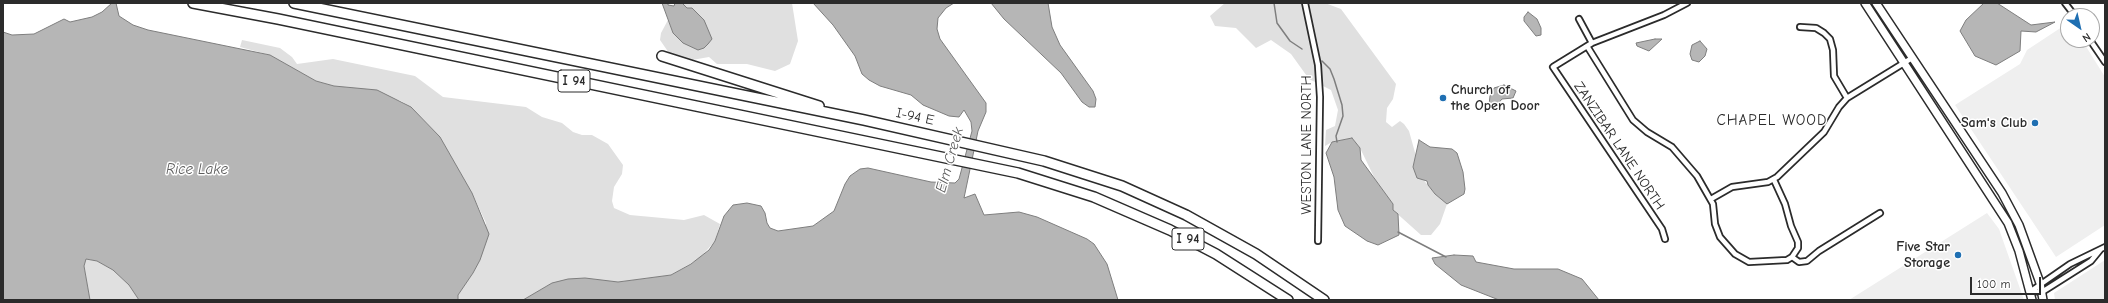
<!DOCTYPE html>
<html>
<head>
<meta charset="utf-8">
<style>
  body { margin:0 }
  #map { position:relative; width:2108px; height:303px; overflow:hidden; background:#fff; font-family:"Comic Neue",sans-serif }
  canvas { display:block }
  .frame { position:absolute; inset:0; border:4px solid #2b2b2b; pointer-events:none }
  .north { position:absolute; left:2060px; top:8px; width:40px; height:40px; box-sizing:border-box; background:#fff; border:1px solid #aaa; border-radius:50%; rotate:146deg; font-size:11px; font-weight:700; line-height:16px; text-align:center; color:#2b2b2b }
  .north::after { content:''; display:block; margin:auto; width:14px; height:18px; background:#1f6fb2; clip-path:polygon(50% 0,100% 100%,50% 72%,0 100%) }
  .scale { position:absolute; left:1970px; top:277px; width:71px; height:18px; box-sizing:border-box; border:2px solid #2b2b2b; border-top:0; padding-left:5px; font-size:12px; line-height:14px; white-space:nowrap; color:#2b2b2b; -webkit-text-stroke:3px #fff; paint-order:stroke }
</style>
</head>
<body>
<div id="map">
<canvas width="2108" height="303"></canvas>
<div class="frame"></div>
<div class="north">N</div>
<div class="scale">100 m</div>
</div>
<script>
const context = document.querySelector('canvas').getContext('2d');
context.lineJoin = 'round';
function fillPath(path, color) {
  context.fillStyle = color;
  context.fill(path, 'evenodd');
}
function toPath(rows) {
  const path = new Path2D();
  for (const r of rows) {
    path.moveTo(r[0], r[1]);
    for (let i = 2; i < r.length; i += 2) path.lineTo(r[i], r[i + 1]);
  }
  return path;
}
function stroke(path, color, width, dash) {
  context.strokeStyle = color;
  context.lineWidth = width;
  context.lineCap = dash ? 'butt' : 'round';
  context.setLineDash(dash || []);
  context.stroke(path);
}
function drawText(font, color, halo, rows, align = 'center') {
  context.font = font + ' "Comic Neue",sans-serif';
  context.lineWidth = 3;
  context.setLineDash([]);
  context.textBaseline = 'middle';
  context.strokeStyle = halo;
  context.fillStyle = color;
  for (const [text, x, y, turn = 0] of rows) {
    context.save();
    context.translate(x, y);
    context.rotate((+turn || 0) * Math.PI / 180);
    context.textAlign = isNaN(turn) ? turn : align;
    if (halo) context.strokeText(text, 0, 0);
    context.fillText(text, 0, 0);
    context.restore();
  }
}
fillPath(toPath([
  [2068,23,2068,40,2082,40,2105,77,2105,225,2056,257,1955,105,2020,64,2027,50],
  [1987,213,1999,229,2024,300,1849,300],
  [2105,260,2105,300,2055,300,2054,293]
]), '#efefef');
fillPath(toPath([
  [682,3,792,3,798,41,790,64,775,71,747,64,717,64,709,57,692,60,669,53,660,40,661,33,668,20,673,33,683,43,692,8,687,8],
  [1225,3,1325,3,1341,9,1396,84,1393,99,1387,108,1386,122,1392,127,1400,121,1404,124,1409,131,1416,156,1413,167,1435,194,1447,204,1440,224,1431,235,1421,235,1393,210,1393,204,1375,179,1360,148,1352,138,1332,142,1325,146,1326,130,1335,126,1338,110,1331,90,1309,79,1291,54,1271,40,1256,48,1236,28,1215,26,1210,16],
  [242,40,280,48,292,57,297,64,333,59,415,76,443,97,526,107,542,117,562,123,573,132,582,135,592,135,608,144,623,165,622,174,614,187,612,201,614,208,630,215,684,220,704,215,720,224,715,241,700,258,671,275,618,282,605,281,552,283,523,300,458,300,458,295,473,273,480,260,486,223,472,193,440,137,411,107,401,101,352,88,334,86,316,81,270,55,240,47],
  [86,259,97,261,113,270,129,285,139,300,90,300,84,266]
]), '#e0e0e0');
const water = toPath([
  [112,3,116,3,119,16,133,25,148,30,270,55,316,81,334,86,377,90,411,107,440,137,472,193,489,234,480,260,473,273,458,295,458,300,139,300,129,285,113,270,97,261,86,259,84,266,90,300,3,300,3,32,12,35,34,34,64,19,70,22,92,17,102,12,112,3],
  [662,3,668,3,668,5,674,6,675,3,682,3,687,8,692,8,704,20,712,39,708,44,704,48,698,50,683,43,673,33,662,3],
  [813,3,954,3,946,8,938,18,937,29,940,39,986,103,986,112,978,131,964,198,975,194,984,215,1019,212,1037,217,1087,239,1094,244,1107,264,1118,300,523,300,552,283,568,279,585,278,618,282,671,275,691,264,709,250,715,241,724,216,733,205,747,203,761,206,765,213,767,223,770,228,778,231,813,226,834,211,845,184,850,176,860,169,868,168,931,182,955,183,959,179,972,131,971,122,964,110,959,117,949,116,923,105,911,95,880,86,869,80,862,74,855,56,833,25,813,3],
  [991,3,1048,3,1052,27,1060,45,1093,91,1096,99,1095,107,1089,107,1082,102,1061,73,1004,19,991,3],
  [1984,3,1997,3,2031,25,2055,22,2036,32,2021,31,2020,51,1996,65,1975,56,1960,31,1966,20,1984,3],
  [1528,12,1537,19,1541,28,1541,35,1536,36,1524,21,1524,17,1528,12],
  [1655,39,1662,39,1649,51,1637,46,1636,43,1655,39],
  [1700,41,1707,49,1705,56,1699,62,1692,60,1690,54,1692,45,1700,41],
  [1504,85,1516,91,1513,98,1502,99,1494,108,1489,105,1490,96,1494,88,1504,85],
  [1352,138,1360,148,1361,160,1393,204,1393,210,1398,214,1399,235,1378,245,1367,241,1345,226,1338,210,1334,177,1326,153,1332,142,1352,138],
  [1419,140,1430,147,1452,149,1457,153,1463,172,1465,189,1464,194,1447,204,1435,194,1428,185,1427,181,1417,178,1413,167,1419,140],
  [1454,255,1473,256,1476,262,1514,269,1558,269,1582,279,1599,300,1499,300,1461,285,1435,264,1432,258,1454,255]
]);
fillPath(water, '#b6b6b6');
stroke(water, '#7e7e7e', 1);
stroke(toPath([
  [1274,3,1277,23,1290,41,1302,49],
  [1322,61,1330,69,1334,79,1342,105,1343,116,1336,136,1337,142],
  [1398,232,1446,257]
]), '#7e7e7e', 1.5);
const street = toPath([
  [1305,3,1318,65,1320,97,1318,241],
  [2065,3,2075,16],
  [1579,19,1592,43],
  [1800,27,1816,28,1824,33,1830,39,1833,50,1834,76,1847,98],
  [2090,40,2105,62],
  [1587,46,1633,120,1647,132,1672,147,1697,176,1713,204,1715,224,1720,237,1735,254,1749,262,1787,260,1792,257,1798,248,1798,242,1791,226,1785,204,1774,180],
  [1711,199,1732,187,1768,182,1777,177,1824,132,1839,107,1847,98,1912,58],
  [1665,239,1662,229,1553,67,1592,43,1664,15,1687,3],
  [1792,257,1799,262,1807,261,1819,251,1880,213],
  [2031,291,2070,264,2105,247],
  [2031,291,2042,292,2050,287,2091,261,2100,250]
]);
const secondary = toPath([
  [1865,3,2008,223,2019,251,2032,300],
  [1876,3,2002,193,2019,225,2040,283,2043,300]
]);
const highway = toPath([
  [193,3,278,19,1018,173,1094,197,1170,230,1216,254,1288,300],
  [294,3,864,120,1044,161,1122,186,1186,215,1256,254,1324,300],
  [662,56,819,106]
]);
stroke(street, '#2b2b2b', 8);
stroke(secondary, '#2b2b2b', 10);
stroke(highway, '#2b2b2b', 12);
stroke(street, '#fff', 4.5);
stroke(secondary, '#fff', 7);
stroke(highway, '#fff', 9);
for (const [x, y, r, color] of [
  [1443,98,4,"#1f6fb2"],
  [2035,123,4,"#1f6fb2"],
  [1958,255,4,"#1f6fb2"]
]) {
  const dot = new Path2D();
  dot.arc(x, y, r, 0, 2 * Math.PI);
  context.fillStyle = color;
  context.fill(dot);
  stroke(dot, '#fff', 1.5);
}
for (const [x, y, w] of [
  [574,81,32],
  [1188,239,32]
]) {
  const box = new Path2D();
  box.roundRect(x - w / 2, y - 11, w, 22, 3);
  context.fillStyle = '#fff';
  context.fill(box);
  stroke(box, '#2b2b2b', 1);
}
drawText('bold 13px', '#2b2b2b', null, [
  ["I 94",574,81],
  ["I 94",1188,239]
]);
drawText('bold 14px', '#2b2b2b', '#fff', [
  ["Church of",1451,90,"left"],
  ["the Open Door",1451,106,"left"],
  ["Sam's Club",2027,123],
  ["Five Star",1950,247],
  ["Storage",1950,263]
], 'right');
drawText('14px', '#2b2b2b', '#fff', [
  ["I-94 E",915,117,12],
  ["WESTON LANE NORTH",1307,145,-90],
  ["ZANZIBAR LANE NORTH",1619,146,56]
]);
context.letterSpacing = '1px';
drawText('15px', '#2b2b2b', '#fff', [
  ["CHAPEL WOOD",1772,121]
]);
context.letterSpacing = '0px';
drawText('italic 15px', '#5c5c5c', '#fff', [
  ["Elm Creek",950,160,-74],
  ["Rice Lake",197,170]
]);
</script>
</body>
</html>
